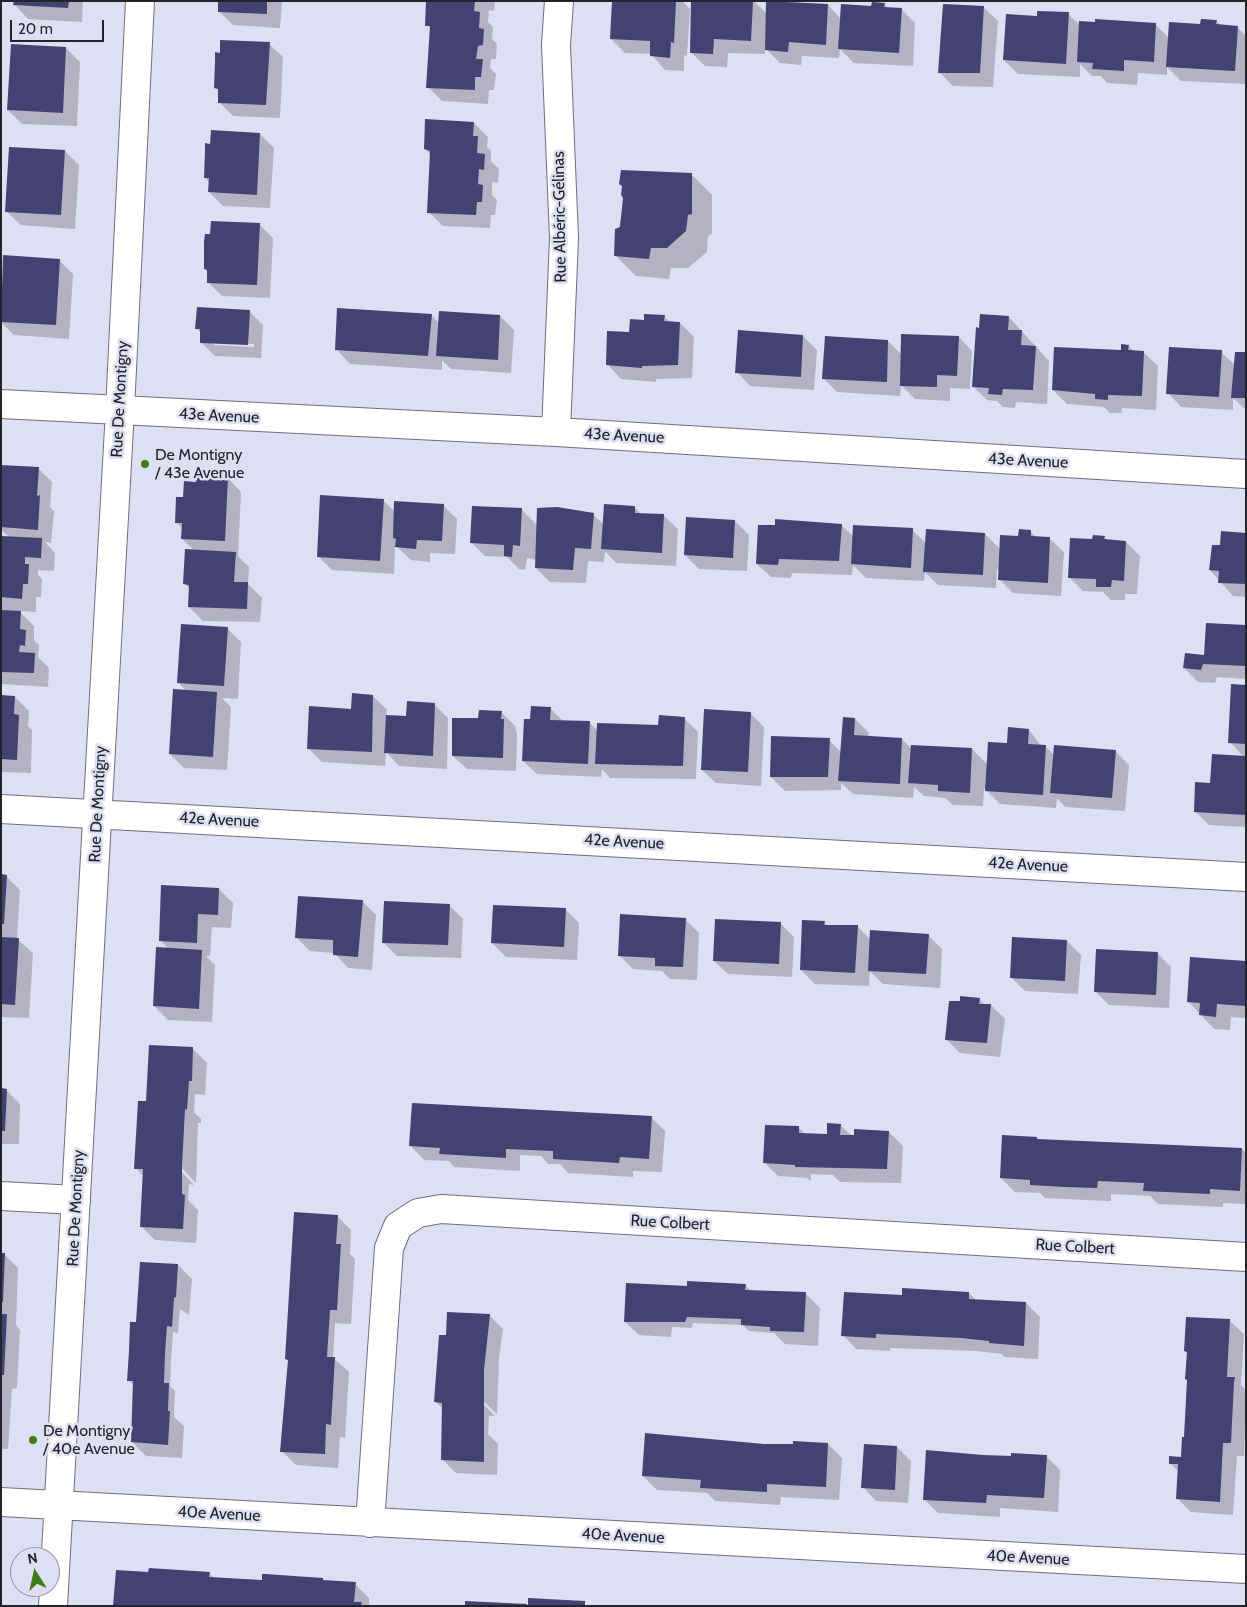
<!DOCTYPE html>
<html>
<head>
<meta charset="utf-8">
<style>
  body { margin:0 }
  #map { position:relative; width:1247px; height:1607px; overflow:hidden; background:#dfdff3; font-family:Cabin,sans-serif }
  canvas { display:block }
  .frame { position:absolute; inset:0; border:2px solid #23232a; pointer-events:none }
  .north { position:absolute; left:10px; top:1547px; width:50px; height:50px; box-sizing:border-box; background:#dfdff3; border:1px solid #9494a3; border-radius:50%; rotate:350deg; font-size:14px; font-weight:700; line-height:20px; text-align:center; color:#23232a }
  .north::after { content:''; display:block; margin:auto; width:18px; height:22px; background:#3f7c18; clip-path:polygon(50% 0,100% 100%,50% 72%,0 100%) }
  .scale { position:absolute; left:10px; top:20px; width:94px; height:22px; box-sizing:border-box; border:2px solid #23232a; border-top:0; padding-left:6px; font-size:15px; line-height:18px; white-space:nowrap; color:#23232a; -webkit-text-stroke:4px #dfdff3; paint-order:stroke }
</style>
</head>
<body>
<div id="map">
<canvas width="1247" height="1607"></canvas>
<div class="frame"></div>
<div class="north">N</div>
<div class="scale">20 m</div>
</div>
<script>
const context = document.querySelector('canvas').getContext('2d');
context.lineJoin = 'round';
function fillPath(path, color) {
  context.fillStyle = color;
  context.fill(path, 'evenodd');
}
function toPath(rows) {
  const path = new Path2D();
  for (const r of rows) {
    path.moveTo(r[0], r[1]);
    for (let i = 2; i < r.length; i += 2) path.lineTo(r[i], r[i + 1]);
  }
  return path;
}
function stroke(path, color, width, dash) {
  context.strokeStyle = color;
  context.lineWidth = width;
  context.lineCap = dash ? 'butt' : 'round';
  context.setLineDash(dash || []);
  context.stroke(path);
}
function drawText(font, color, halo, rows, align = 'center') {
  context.font = font + ' Cabin,sans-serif';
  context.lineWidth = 5;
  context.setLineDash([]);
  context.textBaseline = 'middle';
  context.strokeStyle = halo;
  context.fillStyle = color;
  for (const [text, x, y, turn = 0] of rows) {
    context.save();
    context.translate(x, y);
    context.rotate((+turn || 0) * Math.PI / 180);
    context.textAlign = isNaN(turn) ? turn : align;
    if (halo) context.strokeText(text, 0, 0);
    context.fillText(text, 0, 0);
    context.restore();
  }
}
fillPath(toPath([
  [15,1,83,1,82,22,28,19,15,5],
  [219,1,282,1,280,28,233,25,219,11],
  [428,1,495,1,494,11,489,10,488,22,493,27,492,39,497,44,496,59,491,59,490,68,496,74,494,90,489,90,488,104,442,101,428,87,431,29,427,25],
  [613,1,682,1,690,9,687,56,684,55,684,71,665,70,651,54,625,53,611,39],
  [692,1,754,1,767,14,828,5,841,19,884,4,889,9,901,9,915,23,913,66,854,63,840,49,839,58,802,56,801,65,780,63,765,48,765,54,728,53,727,67,705,66,691,52],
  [984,8,998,21,993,87,953,86,939,72],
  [1068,14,1080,25,1155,24,1169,38,1216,21,1222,26,1237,27,1246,36,1246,84,1181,81,1167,67,1167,75,1138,73,1137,85,1107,83,1101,76,1092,76,1080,64,1080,77,1018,74,1004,60,1038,17],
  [269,44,283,57,280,118,233,116,219,102,219,92,216,88],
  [66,48,80,62,77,126,22,124,8,110],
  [474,123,488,137,487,147,491,151,491,161,499,169,498,183,492,182,492,195,497,200,495,215,491,215,490,228,443,226,429,212,431,155,425,149],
  [260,134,274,148,270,208,223,206,209,192,210,183,205,178,211,146],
  [65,151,79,165,75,229,21,225,7,212],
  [691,174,712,195,712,234,708,236,707,252,688,268,671,268,669,279,636,276,615,255,624,198],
  [259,224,273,238,270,298,222,296,208,282,209,272,205,269],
  [5,256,59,260,73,274,69,339,14,335,1,322],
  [249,311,263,325,261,358,215,356,201,342,201,333,196,328],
  [211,342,254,344,254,347,214,345],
  [431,315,439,323,500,316,514,330,511,373,451,369,442,360,442,370,350,364,337,350],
  [664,316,671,323,680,323,694,337,692,378,656,379,656,382,621,379,608,365,645,321],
  [1009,317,1049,361,1047,404,1016,402,1015,408,1003,407,997,401,987,400,973,386,981,329],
  [803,336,817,350,814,390,750,386,737,372],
  [959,337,972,351,970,389,950,388,950,401,915,399,901,385,900,396,837,392,823,378,888,341,902,355],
  [1128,346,1135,352,1144,353,1158,366,1156,410,1122,408,1121,413,1110,413,1104,407,1067,404,1053,390],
  [1221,352,1235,365,1246,354,1246,410,1233,398,1233,410,1181,407,1168,393],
  [38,468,52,482,50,507,54,511,51,543,45,542,55,553,54,571,38,570,38,575,42,579,41,597,36,597,36,612,19,611,34,626,34,640,39,645,38,657,49,668,48,687,1,684,1,537,9,537,1,530,1,471],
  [228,478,241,492,238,556,249,567,248,584,262,598,260,622,203,621,189,607,190,589,184,583,195,551,182,539,183,529,176,522,184,498,198,483],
  [383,500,395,512,443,505,457,519,455,554,430,553,430,562,411,560,395,545,394,574,332,570,318,556],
  [635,508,641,514,664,516,678,529,676,566,616,563,605,551,604,562,588,561,586,583,550,582,536,568,536,560,527,558,525,570,519,569,507,557,485,556,471,542,522,510,538,526,593,514,604,525],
  [735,521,749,535,747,571,699,569,685,555],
  [841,525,854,537,912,530,926,543,985,534,1001,550,1030,531,1037,538,1050,539,1064,552,1061,596,1013,593,999,579,1000,570,997,569,996,588,938,585,925,572,924,581,866,578,853,565,852,575,792,573,791,578,771,577,757,564],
  [1246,534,1246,597,1233,596,1210,570],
  [1104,537,1108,541,1126,542,1140,556,1137,594,1125,594,1125,600,1111,600,1103,592,1083,591,1069,577,1093,540],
  [1246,627,1246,679,1217,677,1215,683,1198,682,1184,668,1205,656],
  [227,628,241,642,238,699,222,698,231,707,227,770,184,768,170,754,187,692,179,683],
  [1246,686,1246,827,1209,825,1195,811,1211,785,1244,757,1230,742],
  [1,696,15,697,29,711,28,726,32,730,31,773,1,772],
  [373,696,387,710,386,716,407,718,434,704,448,718,447,769,399,766,386,752,385,766,322,762,308,748,352,710],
  [550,708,564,722,589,722,598,731,659,727,684,718,698,732,696,779,610,778,602,769,601,777,537,774,523,761,531,720],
  [501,712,515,726,517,734,516,771,467,769,453,756],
  [750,713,764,727,761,786,716,783,702,770],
  [855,719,869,733,868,737,902,739,912,749,972,749,988,765,1008,744,1029,730,1042,747,1046,747,1054,755,1115,751,1129,765,1125,811,1065,807,1057,798,1056,808,1000,804,984,788,983,806,953,805,945,798,924,796,914,787,913,798,853,794,841,783,841,790,785,791,771,777,829,740,841,752],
  [1,875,6,876,20,890,17,939,33,953,29,1018,1,1017],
  [219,889,233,903,231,928,212,927,210,956,206,956,215,965,212,1022,168,1020,154,1006,169,949,160,940],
  [362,901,376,915,372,970,348,968,334,953,310,951,296,937],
  [449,905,463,919,461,958,397,956,383,942],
  [565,909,579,923,577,960,506,957,492,943],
  [685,919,699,933,697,980,670,979,662,971,633,969,619,955],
  [824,922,828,926,858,927,871,940,928,935,942,949,940,988,883,984,870,971,869,986,815,984,801,970],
  [780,923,794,937,792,977,728,974,714,961],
  [1067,941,1081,955,1078,994,1025,991,1011,977],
  [1157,953,1171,967,1169,1008,1109,1005,1095,991],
  [1246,962,1246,1018,1231,1017,1230,1030,1214,1029,1188,1001],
  [979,999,985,1005,991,1005,1005,1019,1000,1057,960,1053,947,1040,961,1003],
  [193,1049,207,1063,205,1095,195,1094,194,1112,201,1119,201,1123,198,1123,196,1183,180,1166,178,1168,194,1185,189,1184,188,1200,198,1210,196,1243,155,1240,141,1226,144,1177,136,1168,150,1103],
  [1,1090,6,1090,20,1104,19,1144,1,1144],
  [651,1117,665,1131,662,1172,633,1171,633,1177,568,1173,560,1164,548,1164,541,1156,520,1155,520,1171,454,1167,449,1161,424,1160,411,1146],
  [840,1125,852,1136,889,1132,903,1146,901,1183,840,1182,833,1175,811,1174,811,1181,807,1178,778,1176,764,1162,799,1128,805,1134,826,1135],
  [1036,1138,1038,1140,1242,1149,1246,1153,1246,1204,1223,1203,1223,1207,1158,1204,1150,1196,1111,1194,1111,1201,1107,1201,1045,1198,1040,1193,1015,1192,1001,1178],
  [337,1216,351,1230,350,1254,355,1259,351,1324,335,1323,333,1358,349,1372,345,1438,340,1437,338,1468,296,1465,282,1451,289,1361,286,1359],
  [1,1254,4,1254,18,1268,16,1325,20,1330,17,1388,12,1389,8,1449,1,1449],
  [178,1265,192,1279,189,1315,180,1309,178,1333,173,1332,171,1360,170,1386,175,1391,174,1417,184,1426,182,1458,146,1456,132,1442,134,1386,129,1380,137,1323],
  [745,1285,751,1291,806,1294,820,1308,818,1346,785,1344,774,1333,749,1331,743,1325,693,1323,692,1328,672,1327,671,1337,639,1335,625,1322,661,1286],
  [969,1293,977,1301,1026,1303,1040,1317,1038,1359,1004,1357,1002,1354,976,1351,890,1348,890,1351,856,1349,843,1335,903,1296],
  [489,1315,503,1329,499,1358,497,1414,482,1400,482,1403,495,1416,489,1416,488,1434,498,1444,497,1475,456,1473,442,1459,444,1410,436,1402,447,1336],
  [1230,1321,1244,1334,1241,1385,1246,1390,1244,1456,1237,1456,1233,1515,1191,1512,1177,1498,1179,1472,1170,1463,1182,1458,1185,1439,1188,1354,1185,1351],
  [828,1444,842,1458,839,1500,781,1497,780,1505,715,1501,707,1493,657,1490,643,1476,764,1445],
  [897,1447,911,1461,908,1503,876,1501,863,1487],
  [1046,1456,1060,1470,1058,1512,1000,1508,1000,1517,938,1513,924,1499,983,1457],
  [149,1573,209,1573,215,1579,355,1584,369,1598,369,1606,115,1606]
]), '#0003');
fillPath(toPath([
  [14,1,69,1,68,8,13,5],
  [218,1,267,1,267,14,218,12],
  [426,1,475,1,474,11,480,12,479,28,484,29,483,45,478,46,476,59,483,59,481,77,475,77,475,90,426,88,430,26,425,26],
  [612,1,676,1,674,43,671,42,670,58,650,56,650,41,610,39],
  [691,1,753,1,751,41,714,39,713,54,690,53],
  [766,1,828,4,826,45,789,42,788,52,765,50],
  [872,2,885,3,884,7,902,8,899,53,838,49,841,4,871,6],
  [943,4,984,6,980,73,938,73],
  [1037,11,1069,12,1066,64,1003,60,1006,14,1037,16],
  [1095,19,1156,23,1154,62,1124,60,1124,71,1092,69,1093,63,1077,62,1079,21,1095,22],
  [1201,19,1217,20,1216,24,1238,26,1235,71,1166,67,1169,22,1200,24],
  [220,40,270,42,266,105,218,103,218,89,214,88,215,62,215,52,220,53],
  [11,44,66,47,63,113,7,110],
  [425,119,474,122,473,136,478,136,477,153,485,154,484,170,479,169,478,184,483,185,482,202,477,202,476,215,427,213,430,151,424,149],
  [211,130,260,133,257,195,208,192,209,178,204,178,205,152,205,143,210,144],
  [9,147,65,150,61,215,5,212],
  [621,170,692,173,692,214,688,215,686,231,667,248,651,248,649,259,614,256,615,229,620,227,623,198,621,195,622,186,619,184],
  [211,221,260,223,257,285,207,283,207,270,204,269,204,242,205,234,210,234],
  [3,255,60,259,56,325,1,322],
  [197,307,250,310,248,345,200,343,200,329,195,329],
  [337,308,432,314,428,356,335,350],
  [439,311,500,315,498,360,436,356],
  [644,314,665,315,664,321,680,322,678,365,642,366,642,368,606,365,607,331,629,332,630,319,644,320],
  [980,314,1009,316,1008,330,1022,330,1021,345,1036,346,1033,390,1003,389,1002,395,988,394,989,388,972,387,976,327,979,328],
  [738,330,803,335,801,377,735,373],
  [901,334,959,336,957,376,937,375,937,387,900,386],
  [825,336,888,340,887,382,822,379],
  [1121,344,1129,345,1128,350,1144,351,1142,396,1108,395,1108,400,1095,399,1095,394,1052,390,1054,347,1121,350],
  [1169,347,1222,350,1219,397,1166,394],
  [1235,352,1246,352,1246,398,1231,398],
  [1,465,39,467,37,496,40,495,38,530,1,527],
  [197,475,228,477,225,541,181,539,182,523,175,523,176,497,183,497,184,481,196,482],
  [320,495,384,499,380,561,317,557],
  [394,501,444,504,442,541,417,540,416,549,395,547,396,539,393,538],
  [604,504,635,506,635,513,664,514,662,553,601,549],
  [472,506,522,508,520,546,513,545,512,557,504,556,504,545,470,543],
  [557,507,594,513,591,549,575,548,573,570,535,568,537,508],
  [686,517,735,520,733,558,684,555],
  [775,519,842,524,839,561,779,559,778,565,756,564,758,525,775,525],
  [853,525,913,528,911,568,851,564],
  [926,529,985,533,983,575,923,572],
  [1019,529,1031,530,1031,536,1050,537,1048,583,998,580,1000,535,1018,536],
  [1221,531,1246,533,1246,584,1218,583,1219,571,1209,570,1212,545,1220,545],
  [1093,535,1105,536,1104,539,1126,541,1124,581,1112,580,1111,587,1096,587,1096,579,1068,578,1070,538,1092,539],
  [1,536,42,538,41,558,25,557,25,564,29,564,28,584,23,584,22,599,1,597],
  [185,549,236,552,234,582,248,582,247,609,188,607,189,585,183,584],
  [1,610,21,611,20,629,26,630,25,646,20,645,19,652,35,653,34,673,1,672],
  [1206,623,1246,625,1246,666,1203,664,1201,670,1183,668,1185,653,1204,655],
  [181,624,228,627,224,686,177,683],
  [1231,684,1246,685,1246,744,1228,743],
  [173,689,217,692,213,757,169,754],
  [352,693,373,695,372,752,307,749,309,706,351,709],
  [1,695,15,696,14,714,19,715,17,760,1,759],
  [407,701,435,703,433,756,384,753,386,715,406,716],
  [531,706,551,707,550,720,590,721,588,764,522,761,524,719,530,719],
  [704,709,751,712,748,772,701,770],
  [479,710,502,711,501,719,504,719,503,758,452,756,452,718,478,718],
  [659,715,685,717,683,766,595,764,597,723,658,725],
  [843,717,855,718,854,735,902,738,900,784,838,781],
  [1008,727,1029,729,1028,744,1046,745,1043,795,985,791,988,742,1007,743],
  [771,736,830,738,828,777,770,777],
  [911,745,972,748,970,793,938,791,938,785,908,783],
  [1054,745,1116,750,1112,798,1050,793],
  [1212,754,1246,756,1246,815,1194,812,1195,782,1210,783],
  [1,874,7,875,4,924,1,924],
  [161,885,219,888,218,915,198,914,197,943,159,941],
  [298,896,363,900,358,957,333,955,333,940,295,938],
  [384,901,450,904,448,945,382,943],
  [493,905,566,908,564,947,491,943],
  [620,914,686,918,683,967,655,966,655,958,618,956],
  [715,919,781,922,779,964,713,961],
  [802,920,825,921,824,925,858,925,855,973,800,970],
  [870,930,929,934,926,974,868,971],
  [1,937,19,938,15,1005,1,1004],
  [1012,937,1067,940,1065,981,1010,978],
  [156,947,202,950,199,1009,153,1006],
  [1096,949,1158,952,1156,995,1094,992],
  [1190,957,1246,961,1246,1006,1217,1004,1216,1017,1199,1015,1200,1003,1187,1002],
  [960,996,980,998,979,1004,991,1004,987,1043,945,1040,949,1001,960,1001],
  [149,1045,193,1047,192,1081,189,1081,187,1110,185,1109,182,1166,182,1194,185,1195,183,1229,140,1227,143,1169,134,1169,138,1101,146,1101],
  [1,1088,7,1089,5,1131,1,1131],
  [412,1103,652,1116,649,1159,620,1157,619,1163,553,1159,553,1151,506,1149,506,1158,439,1154,440,1148,409,1146],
  [827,1123,841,1124,840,1135,854,1135,854,1129,889,1131,887,1169,795,1167,795,1165,763,1163,765,1125,799,1126,799,1133,827,1134],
  [1002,1135,1037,1137,1037,1139,1242,1148,1240,1191,1210,1189,1210,1194,1143,1191,1144,1183,1098,1181,1097,1188,1064,1187,1030,1185,1030,1180,1000,1178],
  [294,1212,338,1215,336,1244,341,1244,337,1310,330,1310,327,1357,335,1357,331,1425,326,1424,325,1454,280,1452,288,1360,285,1359],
  [1,1253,5,1253,3,1302,1,1302],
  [140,1262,178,1264,176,1297,174,1298,172,1327,167,1326,165,1353,164,1383,169,1383,168,1411,170,1411,168,1445,131,1442,133,1381,127,1381,129,1351,130,1322,136,1322],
  [687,1281,746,1284,745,1290,806,1292,804,1332,770,1331,770,1327,741,1325,741,1319,687,1317,685,1322,624,1322,626,1283,687,1286],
  [902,1288,969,1292,969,1299,1026,1302,1024,1346,989,1343,989,1341,961,1338,876,1334,876,1338,841,1336,844,1292,902,1295],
  [447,1312,490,1314,484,1370,484,1462,441,1460,442,1403,434,1402,439,1335,446,1335],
  [1,1314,7,1314,4,1375,1,1375],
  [1186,1317,1230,1319,1227,1377,1235,1377,1234,1382,1231,1443,1223,1443,1220,1502,1176,1499,1178,1464,1169,1464,1169,1456,1181,1457,1182,1437,1184,1437,1187,1380,1185,1379,1187,1352,1184,1351],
  [645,1433,764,1444,793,1444,793,1441,828,1443,826,1487,767,1484,767,1492,733,1490,700,1488,701,1480,642,1476],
  [864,1444,897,1446,895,1490,861,1488],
  [926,1450,983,1455,1011,1456,1011,1453,1047,1455,1044,1498,987,1495,986,1503,923,1500],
  [149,1568,210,1572,209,1577,262,1580,262,1574,265,1574,323,1578,323,1580,356,1582,354,1602,362,1602,361,1606,113,1606,116,1570,148,1572],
  [528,1598,585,1601,585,1606,528,1606],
  [465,1601,527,1604,527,1606,465,1606]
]), '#464173');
const minor = toPath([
  [1,404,556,432,1246,474],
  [556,432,564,238,556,45,559,1],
  [1,809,1246,877],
  [1,1196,76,1200],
  [1,1502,1246,1569],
  [370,1523,389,1248,398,1226,418,1213,441,1209,1246,1257],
  [53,1606,120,410,140,1]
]);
stroke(minor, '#6f6e80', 30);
stroke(minor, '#fff', 28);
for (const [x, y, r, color] of [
  [145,464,5,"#3f7c18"],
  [33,1440,5,"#3f7c18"]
]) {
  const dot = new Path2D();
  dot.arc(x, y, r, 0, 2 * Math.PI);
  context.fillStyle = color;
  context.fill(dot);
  stroke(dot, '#dfdff3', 2);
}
drawText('16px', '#23232a', '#dfdff3', [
  ["Rue Albéric-Gélinas",560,217,-91],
  ["Rue De Montigny",120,399,-87],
  ["43e Avenue",219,416,3],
  ["43e Avenue",624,436,3],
  ["43e Avenue",1028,461,3],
  ["Rue De Montigny",98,804,-87],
  ["42e Avenue",219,820,3],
  ["42e Avenue",624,842,3],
  ["42e Avenue",1028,865,3],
  ["Rue De Montigny",76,1208,-87],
  ["Rue Colbert",670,1223,3],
  ["Rue Colbert",1075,1247,3],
  ["40e Avenue",219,1514,3],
  ["40e Avenue",623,1536,3],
  ["40e Avenue",1028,1558,3]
]);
drawText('16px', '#23232a', '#dfdff3', [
  ["De Montigny",155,455],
  ["/ 43e Avenue",155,473],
  ["De Montigny",43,1431],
  ["/ 40e Avenue",43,1449]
], 'left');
</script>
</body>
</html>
